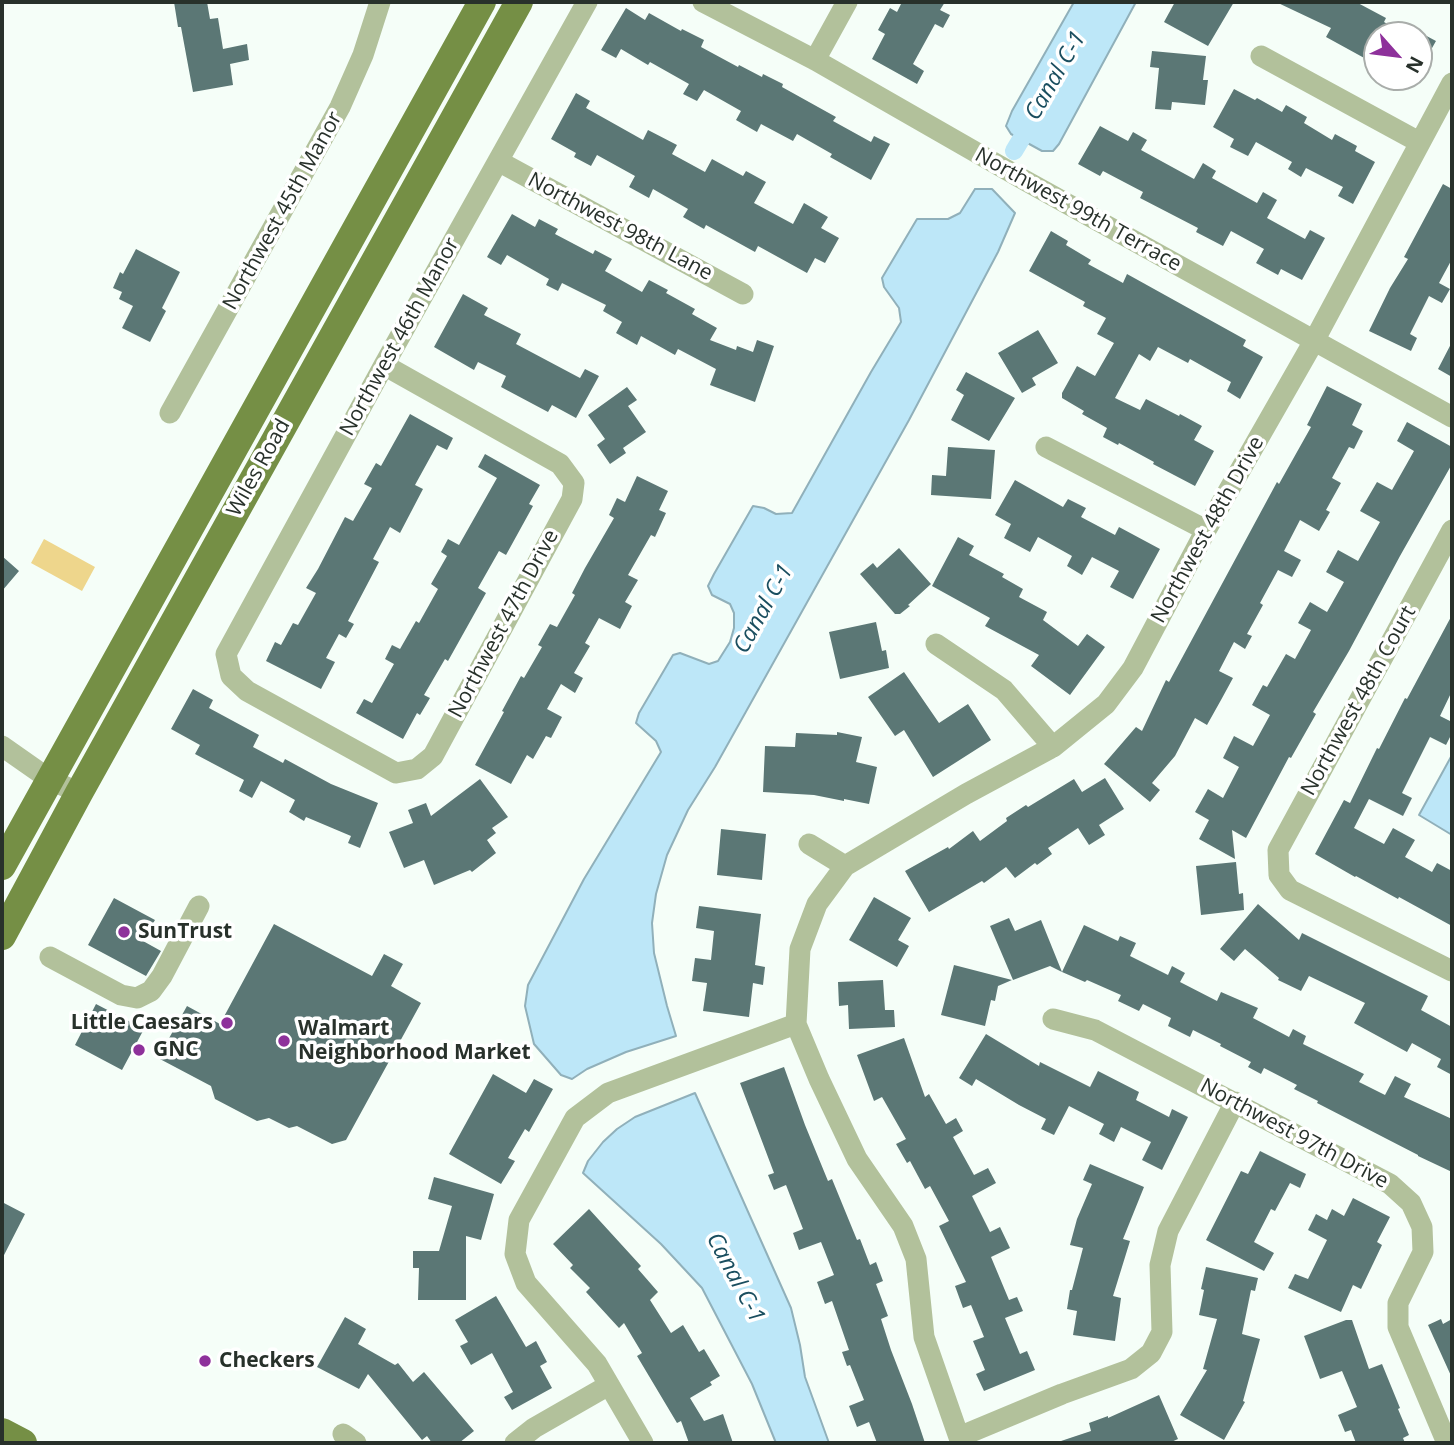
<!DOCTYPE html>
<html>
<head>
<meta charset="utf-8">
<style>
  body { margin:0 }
  #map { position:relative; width:1454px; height:1445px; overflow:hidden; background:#f5fef8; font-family:"Open Sans",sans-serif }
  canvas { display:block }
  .frame { position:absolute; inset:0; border:4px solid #28312b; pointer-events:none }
  .north { position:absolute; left:1363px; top:21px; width:70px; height:70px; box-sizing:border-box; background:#fff; border:2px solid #a9adaa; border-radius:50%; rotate:118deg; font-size:19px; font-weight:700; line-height:28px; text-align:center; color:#28312b }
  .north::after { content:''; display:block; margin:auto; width:24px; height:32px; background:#8e319b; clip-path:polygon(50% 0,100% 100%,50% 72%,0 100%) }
</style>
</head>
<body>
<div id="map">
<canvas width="1454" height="1445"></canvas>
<div class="frame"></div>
<div class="north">N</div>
</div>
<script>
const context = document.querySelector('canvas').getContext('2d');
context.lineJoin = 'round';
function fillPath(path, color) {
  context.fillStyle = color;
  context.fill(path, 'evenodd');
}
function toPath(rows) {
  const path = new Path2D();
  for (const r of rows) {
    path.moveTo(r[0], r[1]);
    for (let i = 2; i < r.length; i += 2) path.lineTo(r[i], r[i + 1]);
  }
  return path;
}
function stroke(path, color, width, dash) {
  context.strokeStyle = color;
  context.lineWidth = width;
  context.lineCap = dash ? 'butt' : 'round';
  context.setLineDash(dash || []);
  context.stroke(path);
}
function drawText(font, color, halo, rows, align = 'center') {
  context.font = font + ' "Open Sans",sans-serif';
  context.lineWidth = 7;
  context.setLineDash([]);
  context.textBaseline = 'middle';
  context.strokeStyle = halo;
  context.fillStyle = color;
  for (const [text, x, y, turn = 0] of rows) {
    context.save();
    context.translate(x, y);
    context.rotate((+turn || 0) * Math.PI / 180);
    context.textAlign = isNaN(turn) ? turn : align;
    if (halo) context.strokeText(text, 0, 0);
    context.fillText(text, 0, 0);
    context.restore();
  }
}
fillPath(toPath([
  [44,539,95,567,82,591,31,563]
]), '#eed68c');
const water = toPath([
  [1074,2,1136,2,1059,144,1053,151,1042,151,1011,134,1006,126,1012,111,1074,2],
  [975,189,992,189,1015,213,998,252,909,420,715,767,688,810,667,855,656,894,652,923,654,953,667,1006,676,1036,626,1052,587,1069,572,1079,561,1075,534,1044,525,1006,528,985,584,879,661,752,656,741,636,723,639,713,673,655,680,653,709,664,718,661,730,642,734,628,734,613,730,604,712,595,708,586,714,574,753,506,764,508,776,514,792,513,871,372,901,322,899,308,884,287,882,278,917,219,948,219,960,213,975,189],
  [1452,755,1452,835,1419,815,1452,755],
  [695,1093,791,1308,800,1345,805,1377,829,1443,776,1443,752,1384,702,1288,661,1244,583,1173,588,1161,603,1142,617,1129,635,1117,695,1093]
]);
fillPath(water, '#bde7f8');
stroke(water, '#90b0ba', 2);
stroke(toPath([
  [1014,151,1032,121]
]), '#bde7f8', 18);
fillPath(toPath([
  [174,2,207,2,210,19,218,18,223,49,247,44,249,60,230,64,233,85,193,92,181,27,178,27],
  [902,2,945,2,940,10,950,15,943,28,935,24,913,64,924,71,917,84,872,59,885,34,878,30,890,8,897,12],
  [1175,2,1234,2,1208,46,1164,22],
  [1276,2,1356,2,1386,18,1384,22,1406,35,1377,35,1377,65,1326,37,1331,28],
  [626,8,645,20,649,13,681,31,682,29,704,40,701,47,738,67,739,65,762,77,763,74,783,84,782,87,836,117,833,121,871,142,874,136,890,144,871,180,830,157,832,154,797,134,793,141,761,124,757,132,736,120,741,111,704,90,697,101,683,94,689,84,650,62,648,65,621,49,616,58,601,50],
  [1419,32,1436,41,1419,71],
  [1152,51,1206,56,1203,80,1208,80,1205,105,1172,102,1171,110,1155,109,1159,68,1150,67],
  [1234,89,1255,100,1257,98,1282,112,1286,105,1307,117,1304,123,1332,140,1335,134,1357,146,1355,151,1375,162,1353,204,1338,196,1343,187,1306,168,1301,177,1288,169,1292,162,1256,142,1248,156,1230,147,1234,139,1213,127],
  [576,93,590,101,586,108,643,140,648,130,677,145,672,154,705,172,712,159,743,176,746,171,766,182,754,203,793,224,804,203,828,217,821,228,839,238,825,263,815,258,807,273,758,246,755,252,706,225,704,229,683,217,688,209,653,189,649,198,629,187,635,176,597,155,591,166,574,157,576,153,551,139],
  [1100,126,1128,141,1133,132,1147,140,1141,150,1194,179,1203,163,1216,171,1212,178,1257,203,1263,192,1277,200,1267,218,1305,239,1310,230,1325,238,1302,280,1281,269,1278,275,1256,263,1264,249,1231,231,1223,246,1196,232,1198,228,1140,198,1143,192,1103,171,1100,176,1078,164],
  [1443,184,1452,189,1452,259,1439,283,1450,289,1442,303,1429,296,1410,334,1417,338,1411,351,1369,331,1390,288,1408,259,1404,257],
  [512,214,535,227,539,219,558,229,555,234,593,254,595,250,612,259,605,271,642,292,649,280,668,290,666,293,695,309,692,314,717,328,710,340,736,350,737,346,753,352,757,340,774,346,755,402,710,385,716,369,678,349,675,355,641,336,637,345,616,333,622,322,603,311,606,305,562,283,558,291,546,285,549,279,507,255,501,265,487,257],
  [1051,231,1068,241,1066,245,1091,260,1088,264,1123,283,1127,274,1246,340,1243,346,1263,357,1240,399,1227,391,1231,382,1190,359,1188,363,1158,347,1150,361,1139,354,1115,398,1140,410,1146,399,1179,416,1180,414,1202,426,1194,440,1214,451,1195,486,1153,464,1154,462,1119,443,1118,445,1103,437,1107,428,1082,414,1084,411,1062,398,1062,393,1077,366,1095,376,1114,343,1097,334,1106,318,1083,306,1085,302,1029,271],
  [136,249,180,272,162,308,166,311,150,342,122,328,133,306,119,299,122,292,113,288,120,272,123,274],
  [463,294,488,308,484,315,521,334,516,344,580,378,585,369,599,376,576,418,552,405,548,412,501,387,506,376,478,362,474,370,434,347],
  [1038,330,1058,363,1032,378,1036,385,1022,393,998,353],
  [1452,342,1452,377,1438,369],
  [966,372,1015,398,989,441,951,420,964,395,956,390],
  [1327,386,1362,404,1352,425,1363,431,1354,449,1349,447,1332,478,1341,483,1326,510,1330,512,1319,531,1300,520,1284,551,1301,560,1292,577,1278,570,1260,603,1263,605,1247,634,1252,636,1245,649,1234,642,1219,671,1233,678,1221,700,1207,725,1195,718,1175,756,1152,783,1160,790,1150,802,1104,764,1136,727,1142,731,1166,680,1169,682,1277,482,1279,484,1311,427,1307,425],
  [627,387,637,400,628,406,646,432,623,448,626,453,610,464,597,445,605,439,588,415],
  [410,414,453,438,447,450,437,445,415,485,423,489,400,533,390,527,373,559,379,562,348,621,354,624,346,638,339,634,326,658,335,662,321,689,266,661,275,642,281,645,293,623,298,625,316,593,306,588,318,569,345,517,353,521,372,488,364,484,376,463,381,466],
  [1407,422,1452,447,1452,464,1400,556,1349,651,1313,712,1316,714,1291,758,1289,757,1246,838,1232,830,1235,859,1199,839,1209,820,1195,812,1208,789,1223,798,1239,767,1223,758,1234,736,1253,746,1270,715,1252,705,1263,685,1267,687,1286,654,1295,659,1311,630,1298,623,1310,602,1327,612,1344,582,1326,572,1338,550,1358,561,1380,522,1360,511,1377,482,1392,490,1414,451,1397,441],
  [948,447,995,450,991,499,931,495,932,475,946,476],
  [485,454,540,485,529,504,533,506,506,555,499,551,478,588,486,593,448,661,445,659,424,695,430,698,420,715,417,713,403,739,356,713,364,699,372,703,394,664,385,659,392,645,400,649,416,621,419,623,438,589,431,584,447,556,441,552,448,539,459,545,497,478,478,467],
  [637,476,668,491,659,510,666,513,655,537,651,535,628,575,638,580,625,602,632,606,620,629,599,618,585,643,590,646,574,673,583,678,575,693,561,684,547,709,562,717,551,738,546,736,533,759,527,755,511,784,475,765,504,712,502,711,521,676,524,678,542,647,538,645,550,624,557,627,575,595,572,593,585,568,614,518,609,515,617,498,625,502],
  [1015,480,1063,507,1068,499,1086,508,1081,517,1115,535,1119,527,1160,549,1133,599,1110,587,1119,571,1092,557,1082,575,1067,566,1072,556,1038,537,1030,552,1004,538,1011,524,995,515],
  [958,537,974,546,969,555,1004,574,1002,577,1023,589,1019,597,1047,612,1043,620,1078,646,1087,634,1105,647,1070,695,1031,666,1039,655,985,626,990,618,932,586],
  [899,548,931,584,908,605,910,606,900,614,895,614,860,574,873,563,877,568],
  [2,556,19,571,2,591],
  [1452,615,1452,691,1440,716,1452,722,1452,733,1446,745,1430,737,1402,793,1412,798,1403,816,1369,799,1354,828,1384,844,1393,828,1415,840,1405,857,1432,872,1437,863,1452,871,1452,926,1399,897,1398,899,1356,876,1355,877,1315,854,1344,800,1350,803,1377,748,1379,749,1405,698,1407,699],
  [876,622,882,651,886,650,889,668,840,679,829,632],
  [904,672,939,723,968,704,991,740,933,777,904,730,895,736,868,697],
  [193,689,213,700,209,708,259,735,253,747,283,763,285,759,331,784,378,803,360,848,348,843,351,836,306,817,304,821,289,812,295,800,261,781,252,798,239,791,244,780,195,754,200,745,171,729],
  [837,732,862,737,856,762,877,767,869,804,844,799,844,801,814,795,763,792,765,746,795,747,796,733,837,735],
  [1105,778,1124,809,1099,825,1105,835,1089,845,1078,828,1048,848,1052,854,1037,865,1035,863,1015,878,1006,867,984,883,982,881,929,912,905,871,948,847,949,849,973,831,980,841,1007,821,1006,818,1026,805,1028,807,1074,779,1082,792],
  [480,779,508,817,492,828,496,833,487,840,496,853,472,872,470,870,434,885,424,860,404,868,389,832,413,823,408,810,426,803,431,816],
  [721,829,766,834,762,880,717,875],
  [1236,862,1239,894,1243,893,1244,910,1201,915,1196,866],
  [874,897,911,918,898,940,909,946,897,967,849,940],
  [114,898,155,920,143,941,161,951,146,976,88,945],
  [1258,904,1299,940,1302,933,1428,996,1421,1010,1452,1027,1452,1075,1437,1067,1441,1059,1412,1043,1407,1052,1354,1023,1365,1003,1309,976,1301,991,1278,980,1279,978,1245,949,1234,961,1220,949],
  [699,906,761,914,755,965,765,967,763,985,753,983,749,1017,703,1011,707,983,692,981,695,958,711,960,714,931,696,928],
  [1009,918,1015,931,1041,920,1062,972,1050,966,1013,980,990,926],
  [274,924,372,976,384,954,403,964,391,986,421,1003,346,1140,332,1144,297,1126,289,1128,269,1118,257,1121,215,1099,211,1086,158,1058,187,1006,220,1024],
  [1084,925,1118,941,1120,936,1136,943,1130,956,1168,975,1172,966,1185,973,1180,982,1217,1001,1221,992,1258,1008,1253,1018,1289,1037,1293,1029,1306,1036,1303,1044,1364,1074,1359,1082,1385,1095,1395,1076,1411,1084,1404,1097,1452,1119,1452,1172,1418,1156,1418,1155,1317,1103,1318,1101,1294,1089,1297,1085,1264,1068,1261,1074,1248,1067,1251,1062,1220,1046,1221,1044,1193,1030,1190,1037,1168,1026,1171,1018,1143,1004,1139,1011,1118,1001,1121,995,1087,980,1085,982,1062,972],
  [954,965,1012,980,998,986,995,1001,991,1000,985,1026,941,1015],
  [883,980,885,1010,894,1010,895,1027,849,1029,848,1005,839,1006,838,982],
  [96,1004,144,1029,122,1070,75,1045],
  [986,1034,1039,1066,1040,1062,1090,1087,1098,1071,1139,1092,1136,1100,1169,1117,1172,1109,1188,1117,1162,1170,1142,1160,1151,1142,1121,1127,1114,1142,1099,1134,1104,1124,1069,1106,1054,1135,1041,1129,1046,1119,1019,1105,976,1079,972,1086,959,1078],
  [904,1038,925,1097,929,1094,946,1124,956,1118,963,1131,953,1137,974,1175,988,1168,996,1183,972,1196,990,1232,1000,1227,1010,1248,991,1257,1009,1300,1017,1297,1023,1311,1005,1318,1020,1354,1027,1351,1035,1370,984,1391,976,1374,985,1370,973,1341,984,1337,971,1305,963,1308,955,1286,966,1282,939,1226,949,1221,930,1186,925,1189,910,1161,907,1163,896,1144,906,1139,882,1097,874,1101,857,1055],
  [784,1067,805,1125,828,1181,832,1179,857,1240,860,1239,870,1265,876,1262,883,1281,876,1284,888,1316,881,1319,891,1350,912,1404,925,1443,877,1443,869,1422,857,1427,849,1406,864,1400,850,1365,847,1366,842,1352,849,1350,832,1301,825,1304,817,1282,834,1275,821,1242,799,1250,793,1233,803,1229,786,1185,774,1190,768,1175,774,1173,740,1083],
  [493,1074,526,1093,534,1079,553,1089,529,1132,525,1129,508,1158,515,1161,501,1184,449,1154],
  [1260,1151,1306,1174,1300,1188,1290,1183,1275,1211,1271,1209,1254,1242,1274,1253,1264,1271,1206,1240,1241,1171,1248,1174],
  [1090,1164,1144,1187,1123,1239,1130,1241,1113,1296,1121,1298,1115,1341,1073,1335,1077,1311,1067,1309,1070,1290,1072,1290,1083,1248,1070,1245,1077,1219,1092,1184,1083,1180],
  [434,1177,494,1194,481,1240,466,1236,466,1300,418,1300,419,1268,413,1268,413,1251,439,1251,452,1206,428,1199],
  [1353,1198,1390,1217,1377,1242,1382,1245,1361,1289,1353,1285,1341,1312,1288,1288,1295,1274,1308,1279,1327,1240,1308,1230,1316,1214,1327,1220,1332,1209,1344,1216],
  [2,1202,25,1214,2,1259],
  [589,1209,641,1266,638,1269,658,1292,650,1300,671,1333,683,1325,699,1352,704,1349,720,1376,710,1382,712,1385,690,1398,704,1421,723,1414,733,1443,689,1443,681,1421,677,1423,637,1356,642,1353,624,1323,619,1328,586,1292,590,1288,570,1268,573,1265,553,1244],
  [1206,1267,1258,1278,1255,1291,1251,1290,1242,1334,1260,1339,1243,1401,1245,1402,1224,1440,1180,1415,1207,1370,1203,1369,1217,1319,1199,1315,1204,1290,1201,1289],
  [496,1296,526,1347,536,1341,547,1362,540,1366,552,1388,512,1410,504,1397,513,1392,492,1353,471,1365,460,1346,468,1342,455,1320],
  [345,1317,366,1329,358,1344,395,1365,398,1363,413,1382,424,1372,474,1431,459,1443,432,1443,427,1436,422,1440,368,1374,359,1389,317,1367],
  [1441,1319,1443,1324,1452,1319,1452,1378,1428,1325],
  [1346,1320,1352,1320,1369,1369,1382,1364,1400,1408,1398,1409,1409,1435,1403,1438,1405,1443,1356,1443,1351,1430,1345,1432,1338,1415,1357,1407,1342,1371,1320,1379,1304,1336],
  [1159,1395,1178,1439,1169,1443,1061,1443,1061,1441,1091,1431,1089,1423,1108,1416,1108,1418]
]), '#5b7775');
stroke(toPath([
  [703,2,815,60,1026,181,1452,417],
  [1261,56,1419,142],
  [815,60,847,2],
  [498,161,743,294],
  [384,365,560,464,574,483,572,499,433,756,417,769,396,773,247,691,231,676,226,654,384,365,587,2],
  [170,413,340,107,363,55,380,2],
  [1046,447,1206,530],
  [1452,530,1278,850,1279,875,1290,890,1452,971],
  [936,644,1004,690,1053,747],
  [2,746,49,779,79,793],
  [809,844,845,866],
  [50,957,121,995,137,998,151,991,162,976,199,906],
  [1053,1019,1095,1030,1390,1184,1411,1203,1422,1227,1423,1252,1398,1303,1398,1327,1447,1443],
  [343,1434,356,1443],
  [959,1437,1062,1394,1131,1369,1151,1353,1162,1332,1160,1265,1168,1231,1235,1102],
  [515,1443,534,1428,609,1385],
  [643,1443,597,1364,526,1283,515,1254,519,1220,575,1118,608,1093,796,1024],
  [961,1443,924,1337,916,1259,903,1226,857,1159,819,1079,796,1024,800,949,817,904,845,866,966,794,1053,747,1106,704,1133,668,1206,530,1314,341,1452,83]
]), '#b2c19b', 21);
stroke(toPath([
  [2,866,482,2],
  [2,936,79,793,519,2],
  [2,1432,23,1443]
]), '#758f45', 28);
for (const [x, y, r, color] of [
  [124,932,7,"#8e319b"],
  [227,1023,7,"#8e319b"],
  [284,1041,7,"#8e319b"],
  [139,1050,7,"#8e319b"],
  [205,1361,7,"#8e319b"]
]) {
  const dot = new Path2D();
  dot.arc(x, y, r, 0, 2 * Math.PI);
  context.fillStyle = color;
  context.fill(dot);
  stroke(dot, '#fff', 2.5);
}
drawText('21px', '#28312b', '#fff', [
  ["Northwest 99th Terrace",1078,210,29],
  ["Northwest 45th Manor",283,211,-61],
  ["Northwest 98th Lane",620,227,28],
  ["Northwest 46th Manor",400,337,-61],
  ["Wiles Road",259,468,-61],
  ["Northwest 48th Drive",1208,530,-61],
  ["Northwest 47th Drive",504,624,-62],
  ["Northwest 48th Court",1359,701,-61],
  ["Northwest 97th Drive",1294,1134,28]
]);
drawText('bold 21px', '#28312b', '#fff', [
  ["SunTrust",138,932],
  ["Little Caesars",213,1023,"right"],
  ["Walmart",298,1029],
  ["Neighborhood Market",298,1053],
  ["GNC",153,1050],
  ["Checkers",219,1361]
], 'left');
drawText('italic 23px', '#1a4e5f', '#fff', [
  ["Canal C-1",1056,76,-60],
  ["Canal C-1",764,609,-61],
  ["Canal C-1",735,1278,62]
]);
</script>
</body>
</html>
